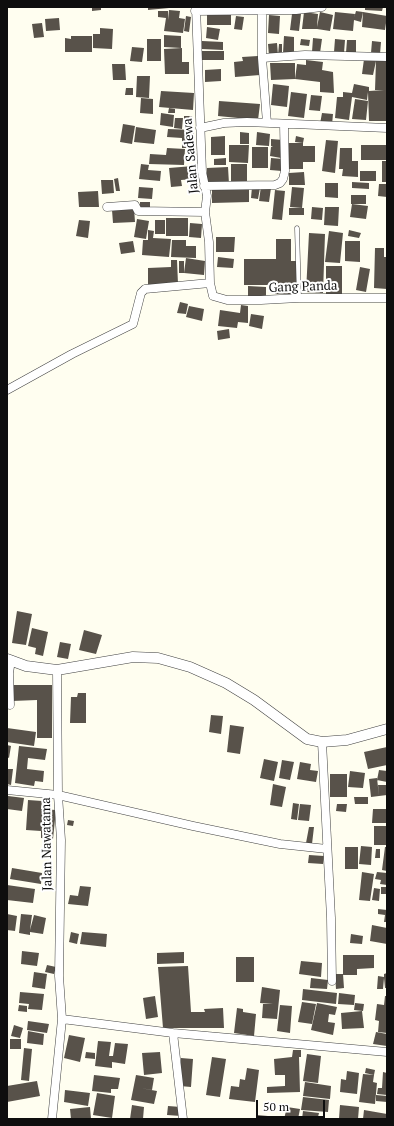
<!DOCTYPE html>
<html>
<head>
<meta charset="utf-8">
<style>
  body { margin:0 }
  #map { position:relative; width:394px; height:1126px; overflow:hidden; background:#fffef0; font-family:"PT Serif",serif }
  canvas { display:block }
  .frame { position:absolute; inset:0; border:8px solid #0e0e0e; pointer-events:none }
  .scale { position:absolute; left:256px; top:1100px; width:69px; height:18px; box-sizing:border-box; border:2px solid #0e0e0e; border-top:0; padding-left:5px; font-size:12px; line-height:14px; white-space:nowrap; color:#0e0e0e; -webkit-text-stroke:3px #fff; paint-order:stroke }
</style>
</head>
<body>
<div id="map">
<canvas width="394" height="1126"></canvas>
<div class="frame"></div>
<div class="scale">50 m</div>
</div>
<script>
const context = document.querySelector('canvas').getContext('2d');
context.lineJoin = 'round';
function fillPath(path, color) {
  context.fillStyle = color;
  context.fill(path, 'evenodd');
}
function toPath(rows) {
  const path = new Path2D();
  for (const r of rows) {
    path.moveTo(r[0], r[1]);
    for (let i = 2; i < r.length; i += 2) path.lineTo(r[i], r[i + 1]);
  }
  return path;
}
function stroke(path, color, width, dash) {
  context.strokeStyle = color;
  context.lineWidth = width;
  context.lineCap = dash ? 'butt' : 'round';
  context.setLineDash(dash || []);
  context.stroke(path);
}
function drawText(font, color, halo, rows, align = 'center') {
  context.font = font + ' "PT Serif",serif';
  context.lineWidth = 4;
  context.setLineDash([]);
  context.textBaseline = 'middle';
  context.strokeStyle = halo;
  context.fillStyle = color;
  for (const [text, x, y, turn = 0] of rows) {
    context.save();
    context.translate(x, y);
    context.rotate((+turn || 0) * Math.PI / 180);
    context.textAlign = isNaN(turn) ? turn : align;
    if (halo) context.strokeText(text, 0, 0);
    context.fillText(text, 0, 0);
    context.restore();
  }
}
fillPath(toPath([
  [92,7,101,7,101,10,92,11],
  [148,7,169,7,169,8,148,10],
  [365,7,383,7,382,11,365,10],
  [169,10,180,11,179,18,185,19,183,33,164,31,166,18,158,17,158,11,168,11,168,20],
  [356,11,363,12,361,22,354,20,353,31,333,29,335,12,355,14,354,18],
  [304,12,318,14,317,27,320,12,333,15,330,31,317,29,302,29],
  [363,12,387,16,385,30,362,27],
  [207,13,231,14,231,25,207,25],
  [292,14,301,14,299,31,290,30],
  [269,15,280,16,279,34,268,33],
  [186,16,191,17,189,32,184,31],
  [236,16,244,17,242,30,234,29],
  [59,18,60,30,46,31,45,19],
  [42,23,44,37,34,38,32,24],
  [207,27,220,29,218,40,206,38],
  [100,28,113,29,112,49,93,48,93,34,100,34],
  [164,35,181,36,181,48,164,47],
  [71,36,92,36,92,52,65,52,65,38,71,39],
  [284,36,294,37,294,53,283,53],
  [313,38,322,39,320,53,312,52],
  [147,39,161,39,161,61,147,61],
  [301,39,310,40,309,46,300,45],
  [335,39,345,40,344,53,334,52],
  [347,40,356,40,356,53,346,53],
  [202,41,223,42,223,50,202,49],
  [372,41,381,42,380,54,371,53],
  [277,43,278,55,269,56,268,44],
  [279,44,282,44,282,55,278,55],
  [132,47,144,48,142,62,130,61],
  [182,48,182,62,189,62,189,74,165,74,164,49],
  [199,51,224,51,224,60,200,60],
  [258,56,260,75,235,77,234,62,243,61,242,57],
  [364,59,376,61,373,75,362,74],
  [306,60,323,62,322,70,333,72,334,93,320,92,320,82,295,79,297,64,306,65],
  [376,61,387,61,387,121,369,121,368,92,367,100,352,97,349,120,335,118,337,97,343,97,343,92,352,93,354,84,369,87,369,91,384,90,375,90],
  [270,63,295,63,295,79,271,80],
  [112,64,125,64,126,80,113,80],
  [221,69,221,81,205,82,205,70],
  [137,76,150,76,149,98,136,97],
  [273,84,289,86,287,107,271,105],
  [126,88,133,88,133,95,125,95],
  [161,91,194,93,193,110,159,107],
  [291,92,307,94,304,118,288,116],
  [311,95,322,96,320,111,309,110],
  [141,98,153,99,153,114,140,113],
  [355,99,368,101,366,120,352,119],
  [219,101,260,104,258,120,218,116],
  [169,108,175,109,175,113,168,113],
  [161,113,174,115,173,127,160,125],
  [322,113,333,114,332,125,320,124],
  [184,116,192,116,193,126,184,126],
  [175,118,183,118,182,129,174,128],
  [123,124,135,126,132,144,120,142],
  [136,127,156,130,154,144,134,142],
  [168,129,194,130,193,138,184,138,193,139,193,148,182,148,182,138,167,137],
  [240,132,249,133,249,144,240,144],
  [257,132,270,134,269,146,256,145],
  [225,136,225,155,211,155,211,137],
  [296,136,304,138,303,143,295,142],
  [271,139,283,140,281,158,270,156,271,147,273,147,271,146],
  [326,140,338,141,335,173,322,171],
  [288,143,303,143,303,146,315,146,315,162,303,162,303,169,288,169],
  [229,145,249,145,248,163,229,162],
  [361,145,387,145,387,160,361,160],
  [252,147,268,147,268,168,252,168],
  [167,148,185,149,184,165,149,164,150,154,166,155],
  [340,148,352,148,352,161,358,161,358,177,342,176,343,169,339,169],
  [226,158,226,165,214,165,214,159],
  [271,158,283,159,282,171,270,170],
  [382,161,387,161,387,182,382,182],
  [141,164,149,165,148,170,161,171,160,181,139,179],
  [231,164,247,164,247,183,231,183],
  [193,166,194,179,181,180,182,186,171,187,169,168],
  [228,167,229,184,207,184,207,168],
  [360,171,376,171,376,181,360,181],
  [304,172,305,185,289,185,289,173],
  [118,178,120,191,116,191,114,179],
  [101,180,113,180,114,193,102,194],
  [352,182,369,183,369,189,352,188],
  [325,183,338,183,338,198,325,197],
  [379,184,387,184,387,197,378,196],
  [261,186,271,188,269,202,259,201],
  [139,187,153,188,152,199,138,198],
  [252,187,260,188,258,199,251,198],
  [292,187,304,188,302,208,290,207],
  [212,188,249,188,249,202,212,203],
  [275,190,285,191,282,220,272,219],
  [98,191,99,207,79,207,78,192],
  [351,195,366,195,366,204,351,204],
  [140,202,150,202,150,209,140,209],
  [352,204,368,206,366,219,350,217],
  [312,207,323,208,322,220,311,219],
  [325,207,339,207,338,226,324,225],
  [134,208,135,222,113,223,112,210],
  [289,208,304,208,304,215,289,215],
  [166,218,188,218,188,236,166,236],
  [137,219,149,221,146,239,134,237],
  [79,220,90,221,88,238,76,236],
  [155,220,165,220,165,234,155,234],
  [190,223,202,224,201,238,189,237],
  [148,230,154,231,153,238,171,239,169,257,142,255,143,240,148,240],
  [349,230,361,233,359,238,348,236],
  [329,231,343,233,340,263,325,262],
  [309,233,325,234,323,293,306,292],
  [216,237,235,237,234,252,216,252],
  [276,239,291,239,291,261,296,261,296,294,275,294,275,285,244,285,244,259,276,259],
  [172,240,186,240,186,246,196,246,196,258,171,257],
  [133,241,135,252,121,254,119,243],
  [345,241,360,241,360,262,345,261],
  [375,248,384,248,384,257,387,257,387,289,374,288],
  [218,257,234,259,233,268,217,267],
  [186,258,205,261,204,275,184,273],
  [171,260,177,260,178,284,148,285,148,268,171,267],
  [179,261,184,261,184,273,179,273],
  [326,266,342,266,342,296,326,296],
  [360,267,370,269,366,292,356,290],
  [248,286,266,287,266,299,248,298],
  [180,302,188,304,186,314,177,313],
  [241,305,248,306,248,323,238,322,237,328,218,326,220,310,240,313],
  [189,306,204,309,202,321,186,317],
  [251,314,264,316,262,329,249,326],
  [229,329,230,338,218,340,217,331],
  [17,611,32,614,26,645,12,643],
  [32,628,48,632,43,656,35,654,36,648,28,646],
  [84,630,102,635,96,654,79,650],
  [60,642,71,644,68,659,57,657],
  [12,685,52,685,52,738,37,738,37,700,12,701],
  [78,693,86,693,86,723,70,723,71,697,77,697],
  [211,715,223,716,221,734,209,732],
  [230,725,244,727,240,754,227,752],
  [7,728,36,732,34,746,7,742],
  [7,745,11,746,9,758,7,757],
  [19,746,47,749,45,760,28,758,27,769,44,771,43,782,35,781,34,786,15,783],
  [387,747,387,765,368,769,364,752],
  [264,759,278,762,274,781,260,778],
  [282,760,294,762,290,780,279,778],
  [300,762,311,764,310,770,318,771,316,782,297,779],
  [7,769,13,769,11,785,7,784],
  [379,770,387,771,387,782,377,780],
  [350,771,365,773,363,788,348,787],
  [330,774,347,774,347,797,330,797],
  [377,778,379,796,371,797,369,779],
  [273,784,286,787,282,807,270,805],
  [378,785,387,785,387,795,379,796],
  [8,796,24,798,22,811,7,809],
  [354,797,368,797,368,804,355,804],
  [28,800,42,801,41,809,56,810,53,839,41,838,41,831,26,830],
  [293,803,299,804,297,820,291,819],
  [300,804,311,805,309,821,298,820],
  [337,804,347,804,346,812,336,811],
  [373,809,387,809,387,823,372,823],
  [68,820,74,821,73,826,67,825],
  [374,826,387,826,387,845,374,845],
  [309,827,314,827,312,844,306,843],
  [361,846,372,847,371,865,359,864],
  [345,847,358,847,358,869,345,869],
  [385,847,387,847,387,871,382,870],
  [376,849,380,849,380,858,375,858],
  [309,855,324,856,323,864,308,863],
  [12,868,42,873,41,884,10,879],
  [362,872,374,874,370,901,359,900],
  [377,872,387,873,387,885,380,884,381,880,375,879],
  [7,885,35,889,33,903,7,900],
  [80,886,91,887,88,906,68,904,70,895,78,896],
  [381,887,387,887,387,894,381,894],
  [374,888,380,889,379,901,372,900],
  [378,909,387,910,387,922,384,922,385,915,378,914],
  [7,914,17,916,15,931,7,930],
  [21,914,32,915,30,930,34,915,46,918,43,934,30,932,30,935,19,933],
  [372,925,387,928,387,944,370,941],
  [71,932,79,934,77,944,69,942],
  [82,932,107,934,106,947,80,944],
  [351,934,363,936,362,944,350,943],
  [22,951,39,953,37,966,21,964],
  [184,952,184,963,157,964,157,953],
  [343,955,374,955,374,968,357,969,357,975,343,975],
  [236,957,254,957,254,982,236,982],
  [301,961,322,963,321,977,299,974],
  [47,965,56,967,54,974,45,972],
  [188,966,191,1012,205,1012,204,1009,223,1008,224,1028,163,1028,158,967],
  [34,972,47,974,45,989,32,987],
  [387,973,387,988,385,988,384,978,383,989,377,989,378,976,384,977,384,974],
  [335,974,343,974,344,988,336,989],
  [311,978,328,980,327,989,310,988],
  [262,987,280,990,277,1019,262,1018,263,1004,273,1004,260,1003],
  [303,989,337,993,336,1004,302,1000],
  [20,992,44,994,42,1010,28,1009,29,1004,19,1003],
  [339,993,355,995,354,1005,338,1004],
  [155,996,158,1017,146,1019,143,998],
  [385,996,387,996,387,1033,378,1032,379,1021,375,1020,377,1004,384,1005],
  [302,1002,316,1004,312,1024,298,1022],
  [317,1003,337,1007,335,1015,329,1014,328,1022,335,1023,333,1035,311,1030],
  [355,1003,364,1004,363,1011,354,1010],
  [19,1005,27,1006,27,1012,18,1011],
  [280,1005,292,1006,290,1033,277,1031],
  [237,1008,243,1009,243,1012,256,1014,254,1036,234,1033],
  [362,1011,364,1028,342,1029,341,1013],
  [28,1021,49,1024,47,1033,27,1030],
  [14,1025,23,1028,20,1038,11,1036],
  [28,1031,44,1034,43,1045,27,1043],
  [376,1032,387,1034,387,1046,373,1044],
  [69,1035,85,1038,80,1062,64,1058],
  [10,1039,21,1039,21,1049,10,1049],
  [98,1041,111,1042,109,1056,113,1056,115,1043,128,1044,125,1064,112,1062,112,1068,95,1066],
  [24,1048,32,1049,29,1081,21,1080],
  [293,1050,301,1050,301,1057,299,1057,300,1092,267,1093,267,1087,285,1086,285,1075,275,1075,274,1059,292,1057],
  [86,1052,95,1053,95,1059,85,1058],
  [160,1052,162,1073,144,1075,142,1053],
  [307,1054,321,1056,318,1083,303,1081],
  [212,1057,226,1059,220,1097,206,1095],
  [181,1058,193,1059,191,1087,180,1086],
  [247,1068,259,1070,255,1102,229,1099,231,1086,239,1087,240,1079,245,1080],
  [366,1068,375,1070,374,1075,365,1073],
  [347,1071,359,1073,357,1094,340,1092,341,1079,346,1080],
  [383,1072,387,1073,387,1095,377,1094,378,1088,382,1088],
  [363,1074,374,1075,373,1082,377,1083,375,1104,359,1102],
  [94,1075,120,1078,118,1089,111,1089,111,1093,92,1091],
  [136,1075,154,1078,152,1090,140,1088,157,1091,154,1104,131,1100],
  [37,1081,40,1096,7,1102,7,1086],
  [305,1082,331,1086,330,1099,303,1096],
  [65,1090,90,1093,88,1106,64,1102],
  [97,1093,115,1096,112,1118,93,1115],
  [376,1095,387,1096,387,1102,376,1101],
  [303,1097,329,1100,328,1112,301,1110],
  [132,1105,144,1107,143,1119,130,1119],
  [340,1105,359,1107,358,1119,339,1119],
  [168,1106,181,1107,181,1116,167,1115],
  [90,1107,91,1119,71,1119,70,1109],
  [287,1107,300,1109,298,1119,284,1119],
  [364,1110,387,1114,387,1119,363,1119],
  [303,1111,319,1113,318,1117,324,1119,302,1119],
  [257,1115,268,1116,268,1119,256,1119]
]), '#58524a');
const service = toPath([
  [297,228,299,298]
]);
const minor = toPath([
  [196,7,202,172,207,196,205,212,209,242,210,283,213,296,227,300,261,300,299,298,387,298],
  [262,7,262,58,267,123],
  [195,11,296,10,322,7],
  [262,58,305,55,387,57],
  [200,128,224,123,247,122,387,128],
  [204,186,275,185,280,183,283,179,285,171,284,125],
  [107,207,135,205,138,211,205,212],
  [7,390,72,354,133,324,141,293,145,289,210,283],
  [10,705,9,673,11,660],
  [322,742,331,918,332,981],
  [7,790,58,795,193,826,280,844,327,849],
  [62,1019,173,1033,387,1052],
  [173,1033,183,1119],
  [52,1119,62,1019,59,976,61,840,58,795,57,670]
]);
const tertiary = toPath([
  [7,659,26,666,57,670,133,657,158,658,190,667,226,683,254,700,307,739,322,742,347,740,387,729]
]);
stroke(service, '#414141', 5);
stroke(minor, '#414141', 9);
stroke(tertiary, '#414141', 11);
stroke(service, '#fff', 4);
stroke(minor, '#fff', 8);
stroke(tertiary, '#fff', 10);
drawText('13px', '#0e0e0e', '#fff', [
  ["Jalan Sadewa",191,156,-95],
  ["Gang Panda",303,287,-2],
  ["Jalan Nawatama",47,844,-91]
]);
</script>
</body>
</html>
